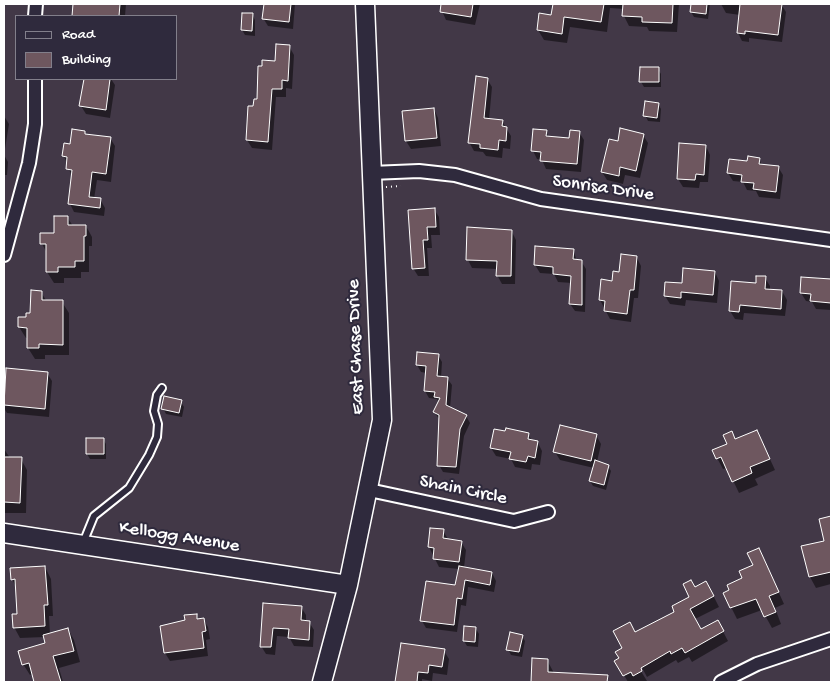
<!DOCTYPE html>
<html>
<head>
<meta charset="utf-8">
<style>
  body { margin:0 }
  #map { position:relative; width:835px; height:686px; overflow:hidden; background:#423847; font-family:"Gochi Hand",sans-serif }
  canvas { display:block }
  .frame { position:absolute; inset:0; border:5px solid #fff; pointer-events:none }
  .legend { position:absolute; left:15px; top:15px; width:162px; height:65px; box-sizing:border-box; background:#2f2a3d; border:1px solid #827f8b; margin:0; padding:6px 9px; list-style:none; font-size:15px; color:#fff }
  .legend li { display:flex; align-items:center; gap:10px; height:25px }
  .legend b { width:25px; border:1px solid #827f8b }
</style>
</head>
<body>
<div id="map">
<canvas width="835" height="686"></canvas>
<div class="frame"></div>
<ul class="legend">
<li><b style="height:6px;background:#2f2a3d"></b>Road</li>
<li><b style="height:14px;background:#6e575f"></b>Building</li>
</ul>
</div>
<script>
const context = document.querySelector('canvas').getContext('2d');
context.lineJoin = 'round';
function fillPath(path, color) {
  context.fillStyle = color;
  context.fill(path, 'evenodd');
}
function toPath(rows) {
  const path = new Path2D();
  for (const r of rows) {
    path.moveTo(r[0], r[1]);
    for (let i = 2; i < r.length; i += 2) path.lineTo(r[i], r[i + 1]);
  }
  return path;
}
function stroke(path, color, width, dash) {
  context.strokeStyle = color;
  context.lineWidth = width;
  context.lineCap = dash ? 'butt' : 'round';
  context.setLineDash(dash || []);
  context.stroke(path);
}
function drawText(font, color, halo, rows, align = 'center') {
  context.font = font + ' "Gochi Hand",sans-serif';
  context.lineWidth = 4;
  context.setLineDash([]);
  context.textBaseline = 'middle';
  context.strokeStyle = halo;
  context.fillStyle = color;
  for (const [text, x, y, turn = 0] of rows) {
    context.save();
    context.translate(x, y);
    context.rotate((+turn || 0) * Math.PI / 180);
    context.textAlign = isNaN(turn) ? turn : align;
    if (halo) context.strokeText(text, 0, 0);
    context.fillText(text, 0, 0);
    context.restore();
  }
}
fillPath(toPath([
  [74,4,126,4,125,16,73,16],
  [265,4,295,4,293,29,268,26,263,18],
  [439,4,480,4,475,25,446,20],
  [554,4,679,4,677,32,649,31,647,27,629,26,624,16,624,9,610,8,607,32,570,27,567,43,544,40,538,30,540,15,552,16],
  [692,4,710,4,708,19,694,17,691,12],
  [721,4,781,4,786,12,782,42,749,38,749,42,742,41,738,33,740,15,726,13],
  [252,14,255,20,255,36,245,35,242,30],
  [289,46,294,55,292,89,286,88,286,97,276,97,272,150,252,148,247,140,249,107,254,108,276,62],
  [658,69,661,74,661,87,644,87,641,82],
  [85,79,111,79,115,85,110,118,86,114,81,106],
  [487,79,492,87,489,120,502,121,511,136,510,149,503,148,502,158,486,156,483,152,474,151,469,142],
  [658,104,661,109,660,122,648,121,645,115],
  [434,109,438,118,441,146,411,149,406,141],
  [4,116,9,124,4,155,8,162,7,175,4,175],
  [546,131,549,138,570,140,579,132,584,140,581,172,546,169,542,160,537,159,533,151],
  [85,132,86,135,110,138,115,146,111,182,97,180,94,199,100,199,105,208,104,216,74,212,70,204,72,177,64,156],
  [643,135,648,143,640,178,625,175,623,184,607,180,602,172,619,142],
  [706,146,710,155,708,182,700,182,699,188,683,187,678,179],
  [759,159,762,165,778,167,783,175,780,199,759,197,756,191,747,190,743,182,733,181,728,173],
  [434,209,439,217,440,235,431,235,432,248,427,248,429,276,418,276,413,268,409,211],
  [67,217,73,226,86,226,92,237,92,246,89,246,89,272,81,272,81,278,64,278,64,283,54,283,47,272,47,253,42,244,55,234],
  [512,232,516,240,515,284,502,284,497,275,498,269,472,268,468,260],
  [573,250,577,261,581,261,586,269,585,312,575,311,570,304,572,283,558,282,554,274,540,273,535,265],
  [637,258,641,266,638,298,634,298,631,322,610,319,600,300,620,273],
  [715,272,719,281,717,303,686,300,685,306,670,304,665,296,683,285],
  [765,278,770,286,770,290,782,291,787,300,785,316,744,313,743,320,735,319,730,311],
  [803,278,831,281,831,310,816,309,812,302,806,301,801,293],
  [41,292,47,302,62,302,69,313,69,355,45,355,45,359,35,359,28,348,28,338,26,338,19,327,32,314],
  [438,355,442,362,441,378,447,378,452,385,450,408,466,416,470,423,464,436,459,474,443,472,439,465,440,420,434,412,439,403,437,399,429,398,425,391,427,373,421,372,417,365],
  [47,373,52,381,49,417,7,413,4,408,4,383],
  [181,402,184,407,182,417,166,414,163,408],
  [757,431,775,470,755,479,758,485,739,493,727,468,723,469,717,458,728,445],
  [528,434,532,441,538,443,542,451,540,465,532,464,531,470,515,467,511,459,496,456,491,448],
  [596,435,601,444,597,462,608,466,611,471,606,490,593,486,590,481,594,468,560,460,555,452],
  [103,439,106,444,106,459,90,459,87,454],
  [4,449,10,458,21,459,27,470,26,513,4,513],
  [831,517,831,584,816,588,810,577,803,547,826,542,820,520],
  [431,529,443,531,448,539,461,542,466,550,464,568,492,573,496,581,494,592,468,587,466,606,461,605,457,632,426,628,422,621,456,587,459,569,439,567,429,547],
  [759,549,784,604,775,608,781,624,772,628,762,610,737,619,724,593,744,579,754,566],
  [45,567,51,579,53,616,49,616,50,634,68,629,74,640,80,662,59,668,63,682,35,682,33,674,30,675,23,664,47,644,45,637,20,638,14,627,18,615,16,587,12,579],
  [694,589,712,593,719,607,695,619,701,630,718,622,728,641,692,662,689,657,678,663,676,660,647,677,639,662,636,663,647,681,628,682,616,661,620,659,624,648,635,634,676,612,691,597],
  [264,604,301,607,306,615,306,622,309,622,314,630,313,647,294,646,289,637,277,636,275,655,266,654,261,646],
  [196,615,199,620,203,619,208,627,210,639,206,640,208,656,170,661,165,653,162,627,186,621],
  [476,629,479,634,478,647,467,646,464,641],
  [522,636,525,641,522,657,511,655,508,649],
  [402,645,444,651,449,659,447,675,433,673,432,681,422,679,422,682,397,682],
  [533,659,547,660,554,673,600,676,604,682,532,682]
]), '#0007');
const building = toPath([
  [73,4,120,4,119,16,72,16,73,4],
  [264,4,291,4,289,22,262,19,264,4],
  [441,4,473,4,471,17,440,12,441,4],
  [553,4,604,4,601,22,564,17,562,34,537,30,539,13,551,15,553,4],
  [623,4,673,4,672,23,642,22,642,17,622,16,623,4],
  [691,4,707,4,706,14,690,12,691,4],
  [740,4,782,4,778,35,745,31,745,34,737,33,740,4],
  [242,13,253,13,252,31,241,30,242,13],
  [276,44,290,45,288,81,282,80,282,89,272,89,268,142,246,140,248,106,253,106,254,99,257,99,258,66,262,66,262,60,275,61,276,44],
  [640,67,659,67,659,82,639,82,640,67],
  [476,76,488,78,484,118,503,120,502,126,507,127,506,141,499,140,498,150,480,148,480,144,468,143,476,76],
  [84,79,110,79,106,110,79,106,84,79],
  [645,101,659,103,657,118,643,116,645,101],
  [434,108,437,138,405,141,402,111,434,108],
  [620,128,644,134,636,171,620,167,619,176,601,172,609,139,618,141,620,128],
  [72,129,85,131,85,134,111,137,106,174,92,172,89,197,101,198,100,208,68,204,72,170,66,169,67,157,62,156,64,143,70,144,72,129],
  [533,129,547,130,546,136,569,138,570,130,580,131,577,164,540,161,541,152,531,151,533,129],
  [679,143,706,145,704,175,696,174,695,180,677,179,679,143],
  [748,156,760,158,759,164,779,166,776,192,753,189,754,183,741,182,742,175,727,173,729,159,747,161,748,156],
  [435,208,436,227,427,227,428,240,423,240,425,268,412,269,408,210,435,208],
  [54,216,68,216,68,225,86,225,86,236,84,236,84,261,75,261,75,267,58,267,58,272,46,272,46,244,40,244,40,233,54,233,54,216],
  [467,227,512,230,511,276,496,276,497,261,466,260,467,227],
  [535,246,574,249,573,259,582,260,582,305,569,304,571,276,553,274,553,267,534,265,535,246],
  [621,254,637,256,634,290,630,290,627,314,604,311,605,301,599,300,601,279,612,281,613,271,619,272,621,254],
  [683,268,715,271,713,295,681,292,681,298,664,296,665,282,682,283,683,268],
  [756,276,766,276,765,289,782,290,781,309,740,305,739,312,729,311,731,281,756,283,756,276],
  [801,277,831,279,831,303,810,301,811,294,800,293,801,277],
  [31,290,42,291,42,300,63,300,63,345,39,344,39,348,27,348,27,328,18,327,18,317,26,317,26,313,30,313,31,290],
  [417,352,439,354,437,376,448,377,446,405,467,415,460,429,456,467,437,466,439,415,433,412,440,398,434,397,435,392,424,391,426,366,416,365,417,352],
  [6,368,48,372,45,409,4,405,6,368],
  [164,396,182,400,179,413,161,409,164,396],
  [560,425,597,434,591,461,553,452,560,425],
  [506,428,529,433,528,439,538,441,535,458,528,456,526,462,509,459,511,452,490,448,494,429,505,431,506,428],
  [757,430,770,459,750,467,752,473,732,482,721,457,716,459,712,450,727,444,723,435,732,431,735,439,757,430],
  [86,438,104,438,104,454,86,454,86,438],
  [4,457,22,457,20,503,4,502,4,457],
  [595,460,609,465,604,485,589,481,595,460],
  [831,516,831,572,809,577,801,546,824,541,819,519,831,516],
  [430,528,444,529,443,538,462,541,459,562,433,559,434,548,428,547,430,528],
  [759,548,779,592,769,596,776,612,764,617,756,599,730,608,723,593,729,590,727,585,742,578,739,571,753,565,747,553,759,548],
  [45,566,48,605,44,605,45,626,13,628,12,614,17,614,15,579,11,580,10,568,45,566],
  [459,566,492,572,490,585,465,580,462,599,457,598,454,625,420,621,426,581,455,585,459,566],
  [691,580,695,587,706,581,714,596,690,609,701,629,718,620,724,631,685,653,682,648,671,654,670,651,641,668,642,671,633,676,631,672,623,676,614,661,619,658,615,652,622,648,613,631,630,622,635,632,674,612,672,606,689,597,683,584,691,580],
  [263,603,302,606,301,620,310,621,309,640,288,638,289,629,273,628,271,647,260,647,263,603],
  [197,614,197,619,204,618,206,631,202,632,204,648,164,653,160,626,185,620,184,615,197,614],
  [464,626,476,627,475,642,463,641,464,626],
  [68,628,74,651,53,656,61,682,34,682,29,663,22,665,18,651,45,643,43,635,68,628],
  [510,632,523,635,519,652,506,650,510,632],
  [401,643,445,649,442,667,429,665,428,673,418,672,417,682,395,682,401,643],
  [532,658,548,659,548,672,608,675,607,682,531,682,532,658]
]);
fillPath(building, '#6e575f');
stroke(building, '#fff', 1);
const lane = toPath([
  [83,543,94,516,129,488,149,455,157,437,158,424,154,411,157,395,162,388]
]);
const street = toPath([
  [35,16,36,4],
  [371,173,419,171,455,175,541,199,831,240],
  [4,255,29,163,35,124,35,79],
  [369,490,514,521,548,512],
  [721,682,757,664,831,639]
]);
const secondary = toPath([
  [4,533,348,585],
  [322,682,348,585,382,420,365,4]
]);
stroke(lane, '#fff', 10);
stroke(street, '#fff', 16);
stroke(secondary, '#fff', 21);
stroke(toPath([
  [386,187,401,186]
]), '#fff', 2, [1, 4]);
stroke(lane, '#2f2a3d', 6);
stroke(street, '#2f2a3d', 12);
stroke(secondary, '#2f2a3d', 18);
drawText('19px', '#fff', '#2f2a3d', [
  ["Sonrisa Drive",603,189,8],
  ["East Chase Drive",357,347,-92],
  ["Shain Circle",463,491,12],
  ["Kellogg Avenue",179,538,9]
]);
</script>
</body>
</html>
